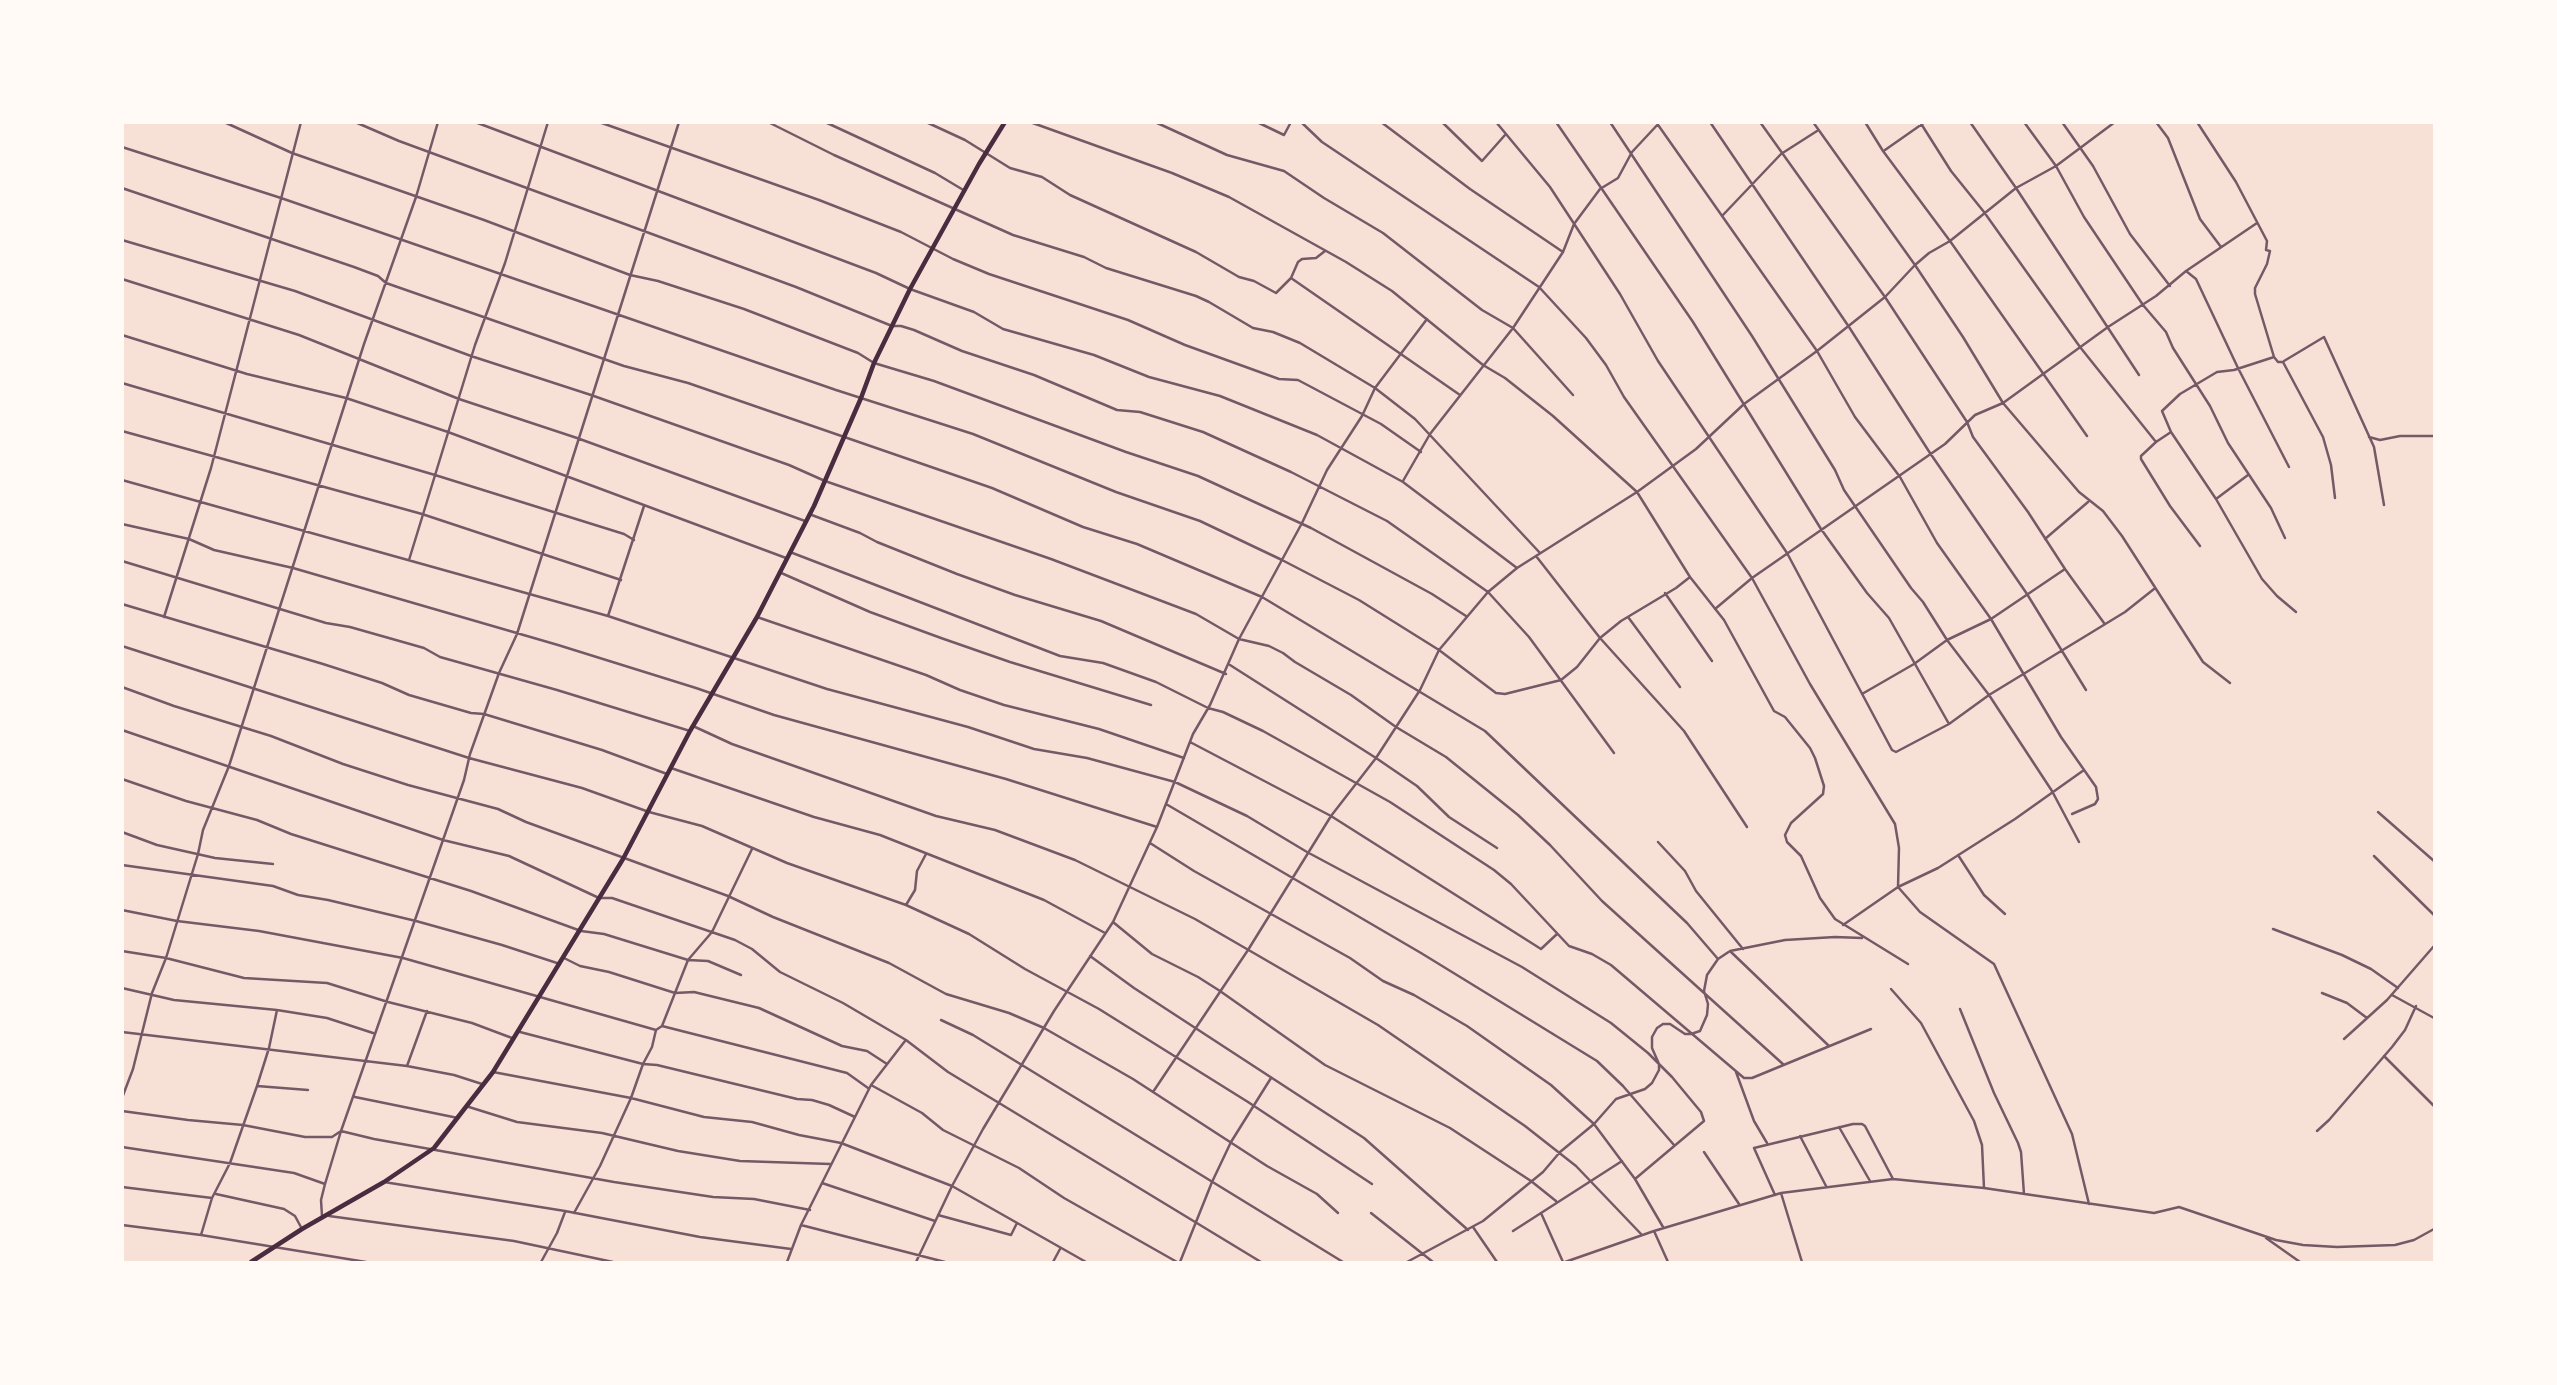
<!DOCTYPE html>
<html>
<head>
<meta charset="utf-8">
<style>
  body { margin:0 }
  #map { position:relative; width:2557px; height:1385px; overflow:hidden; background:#f7e1d7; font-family:"Space Grotesk",sans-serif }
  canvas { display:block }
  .frame { position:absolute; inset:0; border:124px solid #fffaf5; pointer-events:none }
</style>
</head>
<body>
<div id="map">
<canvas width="2557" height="1385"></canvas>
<div class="frame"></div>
</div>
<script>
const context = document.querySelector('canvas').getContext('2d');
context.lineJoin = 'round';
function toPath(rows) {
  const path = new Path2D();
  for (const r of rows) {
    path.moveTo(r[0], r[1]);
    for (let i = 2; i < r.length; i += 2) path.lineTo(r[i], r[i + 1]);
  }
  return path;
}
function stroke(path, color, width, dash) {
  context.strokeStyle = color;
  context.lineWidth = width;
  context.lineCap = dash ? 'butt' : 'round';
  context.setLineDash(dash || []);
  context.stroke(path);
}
stroke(toPath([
  [224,122,292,153,484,220,630,275,658,281,744,309,858,353,874,363,934,381,1126,452,1198,476,1311,528,1432,594,1466,616],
  [355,122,399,141,796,287,892,326,901,326,914,330,962,351,1034,375,1117,410,1140,412,1203,432,1291,472,1387,521,1488,592,1529,637,1614,753],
  [475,122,876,273,910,289,974,312,1003,329,1094,355,1149,377,1220,396,1317,435,1403,482,1517,568],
  [599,122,819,200,901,232,953,259,989,274,1128,320,1185,345,1279,379,1298,380,1381,424,1421,452],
  [768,122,834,155,1013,235,1084,257,1106,268,1196,296,1209,302,1253,328,1273,332,1300,343,1375,388,1415,419,1540,553],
  [825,122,935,173,965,191],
  [926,122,965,140,1010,168,1042,177,1070,195,1196,252,1239,277,1254,281,1276,293,1291,278,1460,395],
  [1030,122,1172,173,1229,197,1346,262,1392,291,1483,365,1505,378,1553,416,1637,492,1690,577,1724,620,1774,711,1785,717,1810,748,1815,758,1824,786,1823,794,1791,823,1785,835,1787,842,1801,856,1820,898,1835,919,1908,964],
  [1155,122,1227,155,1284,171,1324,198,1383,233,1482,310,1513,328,1573,395],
  [1257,122,1284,135,1291,122],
  [1301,122,1322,142,1539,287,1586,338,1606,365,1624,397,1752,578,1810,684,1895,824,1899,848,1898,887,1920,912,1994,964,2072,1134,2089,1204],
  [1381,122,1470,189,1563,252],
  [1442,122,1482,161,1505,135],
  [1496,122,1550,187,1620,294,1658,361,1787,553,1892,750,1896,752,1949,724,1989,695,2125,612,2154,589],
  [1556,122,1693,322,1821,529,1867,593,1889,618,1949,724],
  [1610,122,1752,336,1835,470,1844,490,1911,588,1923,602,1947,640,1989,695,2052,791,2079,842],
  [1656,122,1817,351,1855,417,1900,477,1937,543,1991,619,2061,737,2096,787,2098,799,2095,804,2072,814],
  [1710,122,1849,327,1930,453,2027,594,2086,690],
  [1760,122,1885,297,1967,422,1973,437,2028,512,2065,569,2104,623],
  [1813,122,1915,265,1963,337,2003,403,2079,492,2103,511,2122,536,2203,662,2230,683],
  [1865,122,1883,151,1950,241,2087,436],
  [1920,122,1951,171,1984,212,2080,347,2156,442],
  [1970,122,2016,188,2139,375],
  [2024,122,2056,166,2084,217,2143,305,2166,332,2173,348,2210,406,2228,443,2271,508,2285,538],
  [2062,122,2093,166,2130,234,2170,286],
  [2156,122,2168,138,2200,219,2221,247],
  [2197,122,2236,182,2267,241,2266,250,2270,251,2267,264,2255,288,2255,294,2274,357,2278,362,2283,362,2323,437,2331,465,2335,498],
  [122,147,281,198,836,390,973,434,1116,492,1200,521,1282,560,1359,600,1439,650,1496,693,1505,694,1561,680,1577,667,1600,638,1621,621,1676,588,1690,577],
  [1885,150,1925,122],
  [122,188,354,267,378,276,386,283,624,366,688,383,992,488,1083,527,1137,544,1262,597,1485,731,1687,923,1718,959],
  [1722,216,1781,154,1817,131],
  [122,240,295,291,471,356,591,395,789,465,825,481,1051,559,1196,614,1239,639,1269,646,1283,653,1295,662,1351,695,1396,727,1446,757,1518,815,1550,845,1602,901,1784,1065],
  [2186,271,2196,279,2238,368,2289,467],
  [1291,278,1298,262,1302,259,1316,258,1325,251],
  [122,279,299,335,459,399,577,438,805,521],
  [122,335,247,374,346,398,448,432,786,558],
  [2274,357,2234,370,2217,372,2180,394,2162,411,2171,432,2216,499,2262,579,2277,596,2296,612],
  [2284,361,2324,337,2374,447,2384,505],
  [122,383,435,475,624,534,634,540],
  [122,431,422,514,621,580],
  [2171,432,2156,442,2141,456,2141,459,2170,506,2200,546],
  [2369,437,2380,440,2400,436,2434,436],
  [122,480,608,616,827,689,968,727,1034,749,1087,758,1175,782,1247,816,1307,852,1522,967,1611,1023,1648,1053,1672,1077,1701,1112,1704,1121,1635,1179],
  [1403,481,1430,434,1513,328,1563,252,1574,224,1600,189,1618,178,1632,152,1660,122],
  [2216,499,2248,475],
  [809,514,860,533,877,542,957,574,1015,595,1101,621,1226,674],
  [122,524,189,539,214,550,293,568,558,645,696,688,774,715,1006,779,1157,827],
  [2045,539,2088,502],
  [790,552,1060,656,1103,663,1156,682,1208,708,1223,712,1263,731,1390,802,1494,870,1511,884,1569,946,1592,954,1611,965,1744,1078,1752,1078,1871,1029],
  [1536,556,1600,638,1684,731,1747,827],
  [409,560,475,345,505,263,548,122],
  [122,561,326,623,350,627,424,648,440,657,557,690,690,731],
  [779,572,870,612,941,638,1010,662,1151,705],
  [1665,593,1712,661],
  [122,604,323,664,382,683,409,695,471,713,484,714,602,750,667,774],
  [1715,609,1752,578,1945,444,1975,415,2003,403,2108,327,2156,296,2186,271,2257,223],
  [608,616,644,506],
  [164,617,211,468,301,122],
  [757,617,926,675,960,690,1004,705,1099,729,1184,758],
  [1628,617,1680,687],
  [122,646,469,758,582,788,649,812,702,826,787,863,906,905,969,934,1025,969,1099,1009,1248,1102,1372,1184],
  [1230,665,1376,758,1417,786,1449,817,1497,848],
  [122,687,174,706,271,736,343,764,408,785,498,809,526,822,728,896,773,917,889,963,946,994,1009,1013,1044,1028,1133,1079,1267,1166,1317,1194,1338,1213],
  [1862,694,1914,664,1947,640,1991,619,2065,569],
  [693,726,732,744,936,816,995,830,1075,860,1195,919,1378,1025,1525,1126,1576,1166,1642,1235],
  [122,730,443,840,509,856,599,898,612,898,735,940,752,949,780,972,843,1003,906,1040,948,1072,1261,1262],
  [1190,742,1331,816,1541,949,1557,934],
  [671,768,814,817,880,835,1044,900,1105,933],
  [122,779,186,801,257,820,291,834,471,891,581,931,604,934,688,960,708,961,741,975],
  [1166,804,1421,953,1597,1061,1623,1086,1674,1145],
  [2378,812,2434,861],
  [122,832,157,845,215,858,273,864],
  [1658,842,1685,871,1696,891,1743,949],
  [1150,843,1194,871,1350,958,1383,981,1414,995,1467,1026,1551,1085,1594,1124,1635,1179,1663,1227],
  [1958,855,1984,895,2005,914],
  [2374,856,2434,915],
  [122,865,273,886,298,895,328,900,416,921,502,945,560,964],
  [906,905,915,890,917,871,926,854],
  [122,910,177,921,259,931,403,958,656,1030],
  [1113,922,1152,954,1198,977,1220,991,1325,1065,1450,1128,1531,1181,1556,1201],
  [1843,925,1898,887,1938,868,2015,819,2084,770],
  [2273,929,2342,955,2371,969,2398,988],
  [122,951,166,958,244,978,327,983,388,1002,472,1023,512,1038],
  [1730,951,1785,940,1835,937,1862,938],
  [1090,956,1134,988,1364,1138,1468,1230],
  [564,958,580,966,609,972,675,993,694,992,759,1008,842,1046,867,1051,887,1064],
  [122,988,174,1000,277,1010,327,1018,373,1033],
  [1891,989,1921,1023,1974,1121,1982,1145,1984,1188],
  [2322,993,2347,1003,2367,1018],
  [2392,995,2434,1018],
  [1960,1009,1994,1093,2018,1143,2021,1152,2024,1194],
  [941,1020,973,1035,1343,1262],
  [662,1026,847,1073,868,1088],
  [122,1032,407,1066,454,1075,482,1084],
  [520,1032,643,1064,657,1065,797,1099,812,1100,829,1105,855,1117],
  [2344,1039,2387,1000,2434,946],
  [2384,1056,2434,1106],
  [407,1066,427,1011],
  [493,1072,631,1098,704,1117,752,1122,799,1135,841,1143,952,1186,1086,1262],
  [1736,1072,1754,1121,1767,1143],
  [871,1085,922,1113,943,1130,1019,1168,1064,1198,1177,1262],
  [257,1086,308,1090],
  [1153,1092,1248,950,1331,816,1376,758,1420,690,1439,650,1488,592,1517,568,1637,492,1696,449,1744,404,1817,351,1885,297,1915,265,1929,253,1950,241,2016,188,2056,166,2115,122],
  [355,1097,458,1118],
  [122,1098,133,1069,152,993,166,958,198,854,203,830,229,766,364,344,416,197,438,122],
  [469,1107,517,1122,602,1133,678,1151,740,1161,830,1164],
  [122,1111,188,1120,243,1125,305,1137,332,1137,341,1131,374,1139,614,1182,713,1197,754,1199,810,1210],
  [1839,1127,1870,1181],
  [2317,1131,2329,1120,2392,1047,2405,1030,2416,1006],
  [1800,1136,1826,1186],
  [122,1147,294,1173,325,1184],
  [1704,1152,1739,1204],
  [384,1182,565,1211,700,1237,791,1249],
  [822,1183,935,1221],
  [122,1187,212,1198],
  [1781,1193,1802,1262],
  [216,1194,284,1209,295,1216,302,1229],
  [1775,1195,1754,1148,1853,1124,1862,1124,1865,1126,1893,1179],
  [574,1213,600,1166,631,1098,643,1064,652,1047,656,1030,662,1026,688,960,712,932,752,849],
  [1371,1213,1433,1262],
  [1541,1213,1563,1262],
  [938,1215,1011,1235,1017,1223],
  [322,1216,321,1200,325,1184,341,1131,443,840,464,780,470,754,499,673,517,634,679,122],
  [329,1216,514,1241,613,1262],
  [122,1225,201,1235,366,1262],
  [801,1225,945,1262],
  [1473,1227,1497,1262],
  [1513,1231,1622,1161],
  [1654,1231,1668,1262],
  [201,1235,212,1198,230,1163,257,1086,269,1048,277,1010],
  [2266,1238,2300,1262],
  [541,1262,557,1233,565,1212],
  [787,1262,801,1225,871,1085,905,1041],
  [916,1262,952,1186,983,1129,1054,1011,1113,922,1157,827,1193,734,1210,705,1239,639,1302,523,1327,470,1362,416,1375,388,1427,319],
  [1053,1262,1060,1249],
  [1180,1262,1212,1182,1231,1142,1271,1078],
  [1407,1262,1483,1221,1543,1172,1560,1152,1594,1124,1616,1099,1645,1089,1652,1083,1659,1070,1659,1064,1652,1048,1652,1037,1657,1028,1663,1024,1670,1024,1685,1034,1691,1034,1700,1031,1707,1015,1708,1004,1704,991,1707,975,1718,959,1730,951,1829,1046],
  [1565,1262,1654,1231,1781,1193,1893,1179,1984,1188,2154,1213,2179,1207,2276,1240,2303,1245,2337,1247,2395,1245,2414,1240,2434,1229]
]), '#755966', 2.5);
stroke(toPath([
  [251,1262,302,1229,384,1182,434,1148,493,1072,623,859,690,731,757,617,814,506,861,398,874,363,910,289,979,164,1005,122]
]), '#4a2c40', 4.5);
</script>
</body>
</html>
